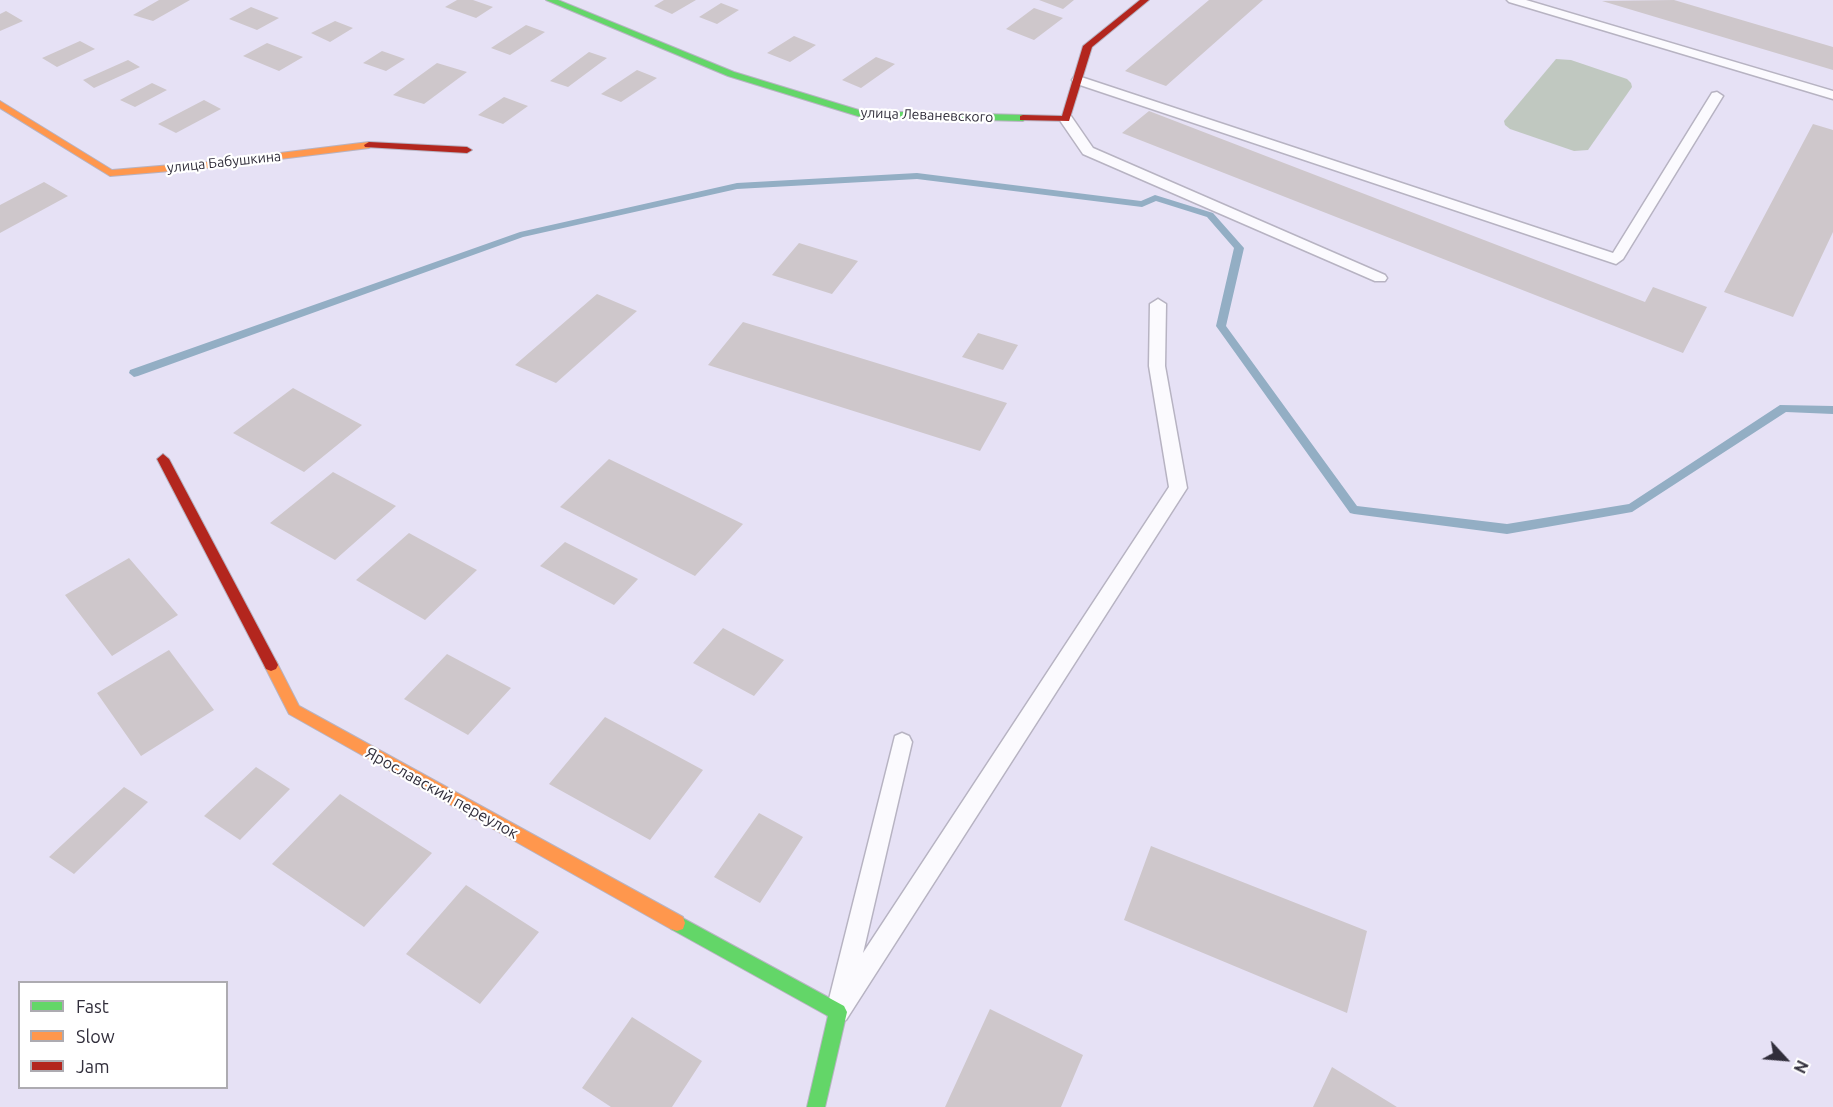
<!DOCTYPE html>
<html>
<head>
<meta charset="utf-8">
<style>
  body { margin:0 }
  #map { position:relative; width:1833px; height:1107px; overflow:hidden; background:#e6e1f5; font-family:Ubuntu,sans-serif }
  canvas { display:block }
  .legend { position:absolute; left:18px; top:981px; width:210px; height:108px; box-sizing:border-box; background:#fff; border:2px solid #adabb1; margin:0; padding:8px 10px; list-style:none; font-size:18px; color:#312e3b }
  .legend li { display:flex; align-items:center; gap:12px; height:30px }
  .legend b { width:30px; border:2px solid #adabb1 }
  .north { position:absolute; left:1755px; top:1029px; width:60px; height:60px; -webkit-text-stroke:4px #fff; paint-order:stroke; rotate:116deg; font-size:16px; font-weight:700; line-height:24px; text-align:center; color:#312e3b }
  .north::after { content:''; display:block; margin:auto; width:21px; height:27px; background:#312e3b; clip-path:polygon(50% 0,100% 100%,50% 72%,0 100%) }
</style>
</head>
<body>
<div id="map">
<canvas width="1833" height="1107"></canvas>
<ul class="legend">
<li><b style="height:8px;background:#63d668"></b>Fast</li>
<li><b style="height:8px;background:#ff974d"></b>Slow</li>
<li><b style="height:8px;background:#b3261e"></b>Jam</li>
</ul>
<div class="north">N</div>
</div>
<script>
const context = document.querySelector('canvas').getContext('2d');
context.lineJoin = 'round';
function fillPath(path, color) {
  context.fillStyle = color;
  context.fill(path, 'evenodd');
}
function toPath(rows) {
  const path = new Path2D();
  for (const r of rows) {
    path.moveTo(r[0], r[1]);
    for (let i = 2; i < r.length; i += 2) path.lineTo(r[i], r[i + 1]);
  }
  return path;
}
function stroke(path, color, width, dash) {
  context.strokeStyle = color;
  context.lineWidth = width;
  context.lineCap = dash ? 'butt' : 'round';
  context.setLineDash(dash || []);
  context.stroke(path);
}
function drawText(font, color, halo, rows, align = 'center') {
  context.font = font + ' Ubuntu,sans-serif';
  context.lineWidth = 4.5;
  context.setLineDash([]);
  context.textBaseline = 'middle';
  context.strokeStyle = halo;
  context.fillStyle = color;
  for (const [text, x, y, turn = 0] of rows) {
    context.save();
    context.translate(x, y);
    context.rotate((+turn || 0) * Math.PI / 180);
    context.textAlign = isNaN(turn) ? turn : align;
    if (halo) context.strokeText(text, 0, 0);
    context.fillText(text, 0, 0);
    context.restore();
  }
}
fillPath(toPath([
  [1556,59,1571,60,1627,79,1631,83,1632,87,1588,150,1574,151,1510,129,1505,125,1504,121]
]), '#c0c8c0');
fillPath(toPath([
  [917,173,1141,201,1155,195,1213,213,1244,248,1226,326,1357,506,1507,524,1629,504,1780,405,1833,406,1833,414,1786,412,1632,512,1507,534,1354,514,1350,513,1216,326,1234,248,1207,217,1156,201,1142,207,917,179,737,189,523,237,138,376,134,377,129,373,130,370,520,232,737,183,917,173]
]), '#93aec4');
fillPath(toPath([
  [159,0,190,0,153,21,133,15],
  [457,0,473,0,493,7,476,18,445,7],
  [664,0,696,0,672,14,654,6],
  [1039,0,1074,0,1063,9],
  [1209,0,1263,0,1166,86,1125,71],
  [1674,0,1833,47,1833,70,1602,1],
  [721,3,739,10,717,24,699,17],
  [251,7,279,18,257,30,229,19],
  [1034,8,1063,18,1034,40,1006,29],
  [6,11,23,21,0,31,0,14],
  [335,21,353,28,330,42,311,33],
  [526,25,545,32,510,55,491,48],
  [794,36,816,45,790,62,767,53],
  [80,41,95,49,57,67,42,58],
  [267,43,303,57,279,71,243,56],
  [382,51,405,59,386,71,363,63],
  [589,52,607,58,568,87,550,81],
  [876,57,895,64,861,88,842,80],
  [128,60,140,67,94,88,83,80],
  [437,63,467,72,424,104,393,95],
  [637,70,657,78,621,102,601,94],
  [152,83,167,90,135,107,120,100],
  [504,97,528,106,503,124,478,115],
  [204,100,221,109,176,133,158,124],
  [1149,111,1645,302,1653,287,1707,307,1683,353,1122,133],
  [1813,124,1833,130,1833,232,1793,317,1724,292],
  [44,182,68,196,0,233,0,205],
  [799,243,858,261,832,294,772,275],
  [597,294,637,311,556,383,515,365],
  [743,322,1007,403,980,451,708,365],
  [978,333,1018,345,1003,370,962,357],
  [293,388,362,425,304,472,233,433],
  [609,459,743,524,695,576,560,507],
  [333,472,396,506,335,560,270,523],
  [409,533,477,570,425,620,356,580],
  [565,542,638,579,614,605,540,566],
  [129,558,178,615,112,656,65,595],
  [723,628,784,660,754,696,693,663],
  [169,650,214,710,141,756,97,693],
  [447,654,511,688,468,735,404,699],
  [605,717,703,770,650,840,549,784],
  [256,767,290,789,240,840,204,816],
  [124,787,148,802,74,874,49,857],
  [340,794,432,853,364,927,272,864],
  [759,813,803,837,760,903,714,877],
  [1151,846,1367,931,1347,1013,1124,920],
  [466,885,539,932,480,1004,406,954],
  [990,1009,1083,1055,1061,1107,945,1107],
  [632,1017,702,1061,672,1107,611,1107,582,1088],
  [1332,1067,1397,1107,1313,1107]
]), '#cec7cb');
const lane = toPath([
  [1507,0,1526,0,1833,91,1833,99,1509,2,1507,0],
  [1078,76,1613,253,1712,93,1717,92,1723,96,1623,259,1616,264,1074,83,1072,80,1074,77,1078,76],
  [1066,115,1071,116,1093,148,1385,275,1387,278,1385,281,1375,281,1083,154,1059,119,1066,115],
  [1158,299,1166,304,1165,366,1187,488,846,1020,838,1024,830,1020,826,1012,831,1002,829,999,895,736,902,733,909,736,912,742,863,953,1169,487,1149,366,1150,304,1158,299]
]);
const fast = toPath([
  [546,0,558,0,734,72,862,111,1023,115,1028,118,1023,121,861,117,728,76,546,0],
  [677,915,844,1006,847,1012,825,1107,807,1107,828,1016,671,929,669,923,671,917,677,915]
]);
const slow = toPath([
  [0,101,112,170,207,162,369,142,374,145,369,148,207,168,110,176,0,108,0,101],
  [271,659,276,661,299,706,683,917,685,923,683,929,677,931,671,929,289,714,264,665,266,661,271,659]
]);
const jam = toPath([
  [1140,0,1149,0,1092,47,1069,121,1020,120,1020,116,1023,115,1062,116,1083,46,1140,0],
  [369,142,467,147,472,150,467,153,365,147,364,145,369,142],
  [163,454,169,459,276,661,278,665,276,669,271,671,266,669,157,459,163,454]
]);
stroke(lane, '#b7b3c2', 3);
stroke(fast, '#b7b3c2', 2);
stroke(slow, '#b7b3c2', 2);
stroke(jam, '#b7b3c2', 2);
fillPath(lane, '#fbfafe');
fillPath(fast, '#63d668');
fillPath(slow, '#ff974d');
fillPath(jam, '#b3261e');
drawText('14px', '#312e3b', '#fff', [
  ["улица Леваневского",927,115,2],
  ["улица Бабушкина",224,162,-6]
]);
drawText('16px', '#312e3b', '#fff', [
  ["Ярославский переулок",442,793,29]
]);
</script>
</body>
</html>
